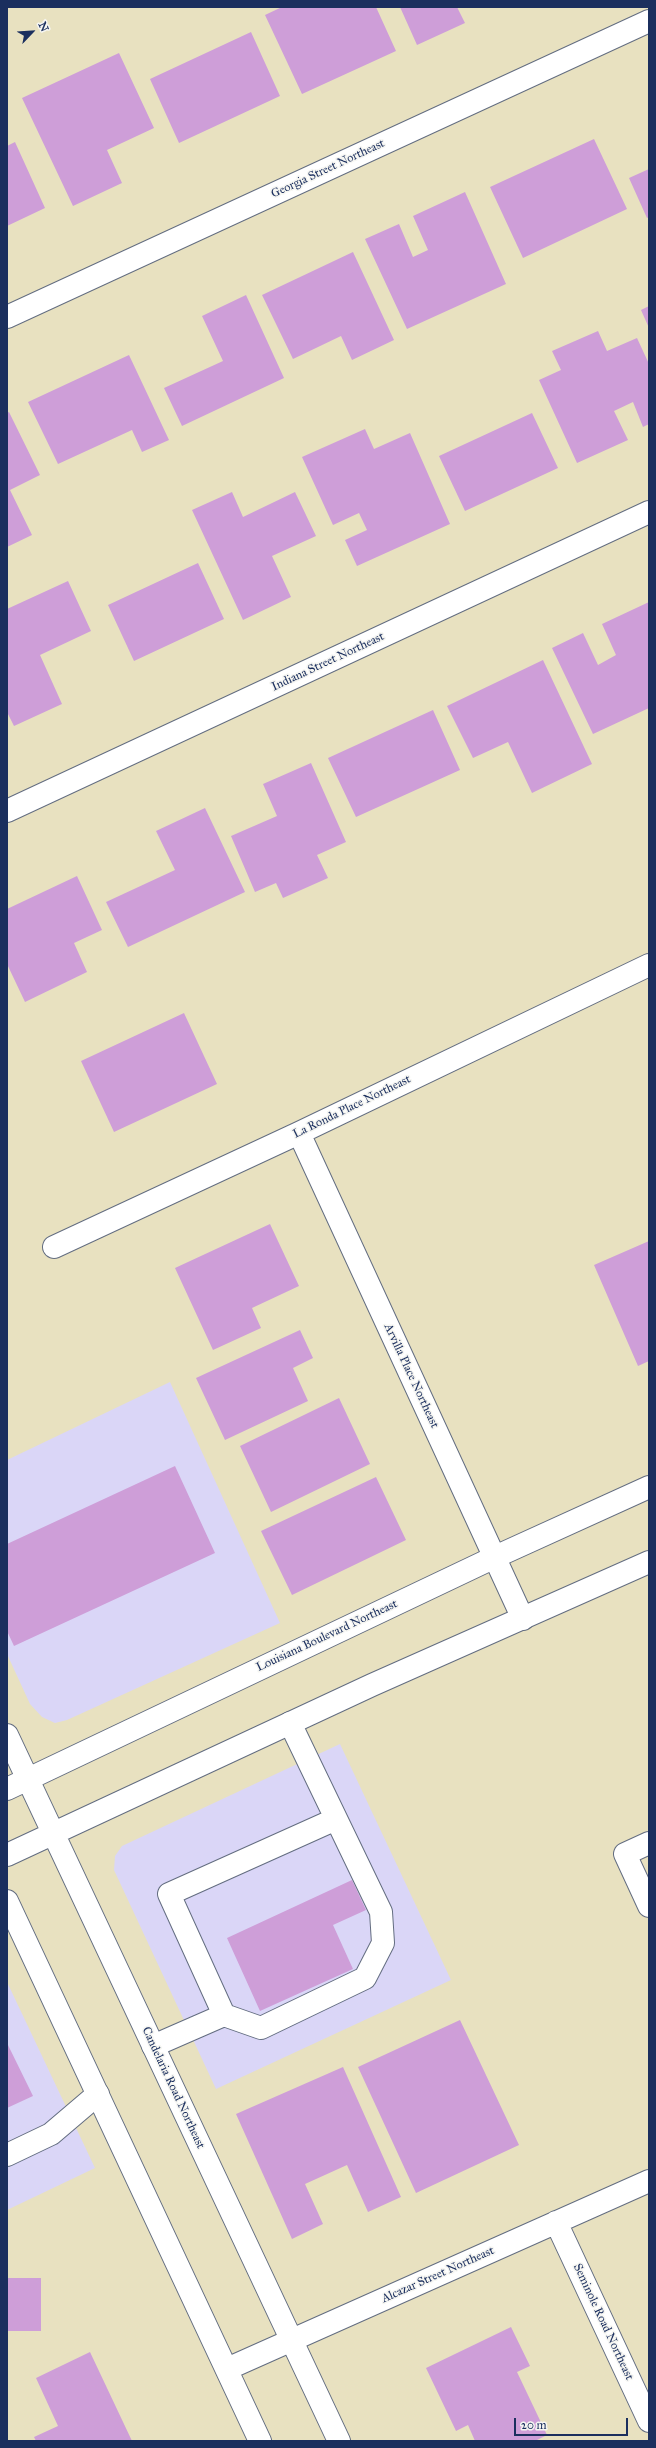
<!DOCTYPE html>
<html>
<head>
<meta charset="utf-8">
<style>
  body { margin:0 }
  #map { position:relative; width:656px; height:2448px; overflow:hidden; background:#e8e1c0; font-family:"IM FELL Great Primer",serif }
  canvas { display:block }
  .frame { position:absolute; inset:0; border:8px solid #1b2f5e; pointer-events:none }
  .north { position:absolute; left:12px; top:12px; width:40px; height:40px; -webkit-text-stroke:3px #f6f6f2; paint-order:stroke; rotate:65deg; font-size:11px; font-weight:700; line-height:16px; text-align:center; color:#1b2f5e }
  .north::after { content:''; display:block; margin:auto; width:14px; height:18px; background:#1b2f5e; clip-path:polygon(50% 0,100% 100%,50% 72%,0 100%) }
  .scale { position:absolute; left:514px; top:2418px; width:114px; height:18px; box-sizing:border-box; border:2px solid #1b2f5e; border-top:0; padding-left:5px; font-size:12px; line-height:14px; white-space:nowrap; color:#1b2f5e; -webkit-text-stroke:3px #f6f6f2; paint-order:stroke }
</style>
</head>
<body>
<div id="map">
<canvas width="656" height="2448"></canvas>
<div class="frame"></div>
<div class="north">N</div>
<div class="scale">20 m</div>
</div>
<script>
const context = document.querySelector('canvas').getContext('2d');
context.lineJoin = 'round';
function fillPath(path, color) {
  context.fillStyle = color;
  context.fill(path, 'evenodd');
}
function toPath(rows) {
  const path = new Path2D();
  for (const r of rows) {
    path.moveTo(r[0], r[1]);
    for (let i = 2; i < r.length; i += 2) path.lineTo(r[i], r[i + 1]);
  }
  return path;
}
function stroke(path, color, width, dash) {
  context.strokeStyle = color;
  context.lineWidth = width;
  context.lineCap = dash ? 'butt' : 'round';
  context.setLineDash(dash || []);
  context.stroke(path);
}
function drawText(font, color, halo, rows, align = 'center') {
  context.font = font + ' "IM FELL Great Primer",serif';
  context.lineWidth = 3;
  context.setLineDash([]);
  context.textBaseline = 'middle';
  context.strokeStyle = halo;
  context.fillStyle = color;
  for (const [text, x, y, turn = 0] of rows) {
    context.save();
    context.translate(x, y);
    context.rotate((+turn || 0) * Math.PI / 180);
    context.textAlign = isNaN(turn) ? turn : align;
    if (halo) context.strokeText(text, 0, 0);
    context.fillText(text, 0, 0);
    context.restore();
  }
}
fillPath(toPath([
  [170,1382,280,1623,67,1720,55,1723,42,1717,30,1704,7,1654,7,1460],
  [340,1744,451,1980,216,2089,114,1870,115,1856,122,1846],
  [7,1982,95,2168,7,2210]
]), '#dad6f7');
fillPath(toPath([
  [282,7,376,7,396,51,302,94,265,15],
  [400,7,457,7,465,23,417,45],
  [251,32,280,96,179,143,150,79],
  [119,53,154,128,107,150,122,183,73,206,22,98],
  [594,139,627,209,523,258,490,187],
  [15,142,45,208,7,226,7,146],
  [649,169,649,217,647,218,629,178],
  [465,192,506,284,407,329,365,239,399,224,413,257,428,250,413,216],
  [353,252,394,340,352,360,341,336,293,359,262,295],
  [246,295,284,378,182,426,164,388,223,361,202,316],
  [649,306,649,328,641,310],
  [598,331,607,351,637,338,649,364,649,424,643,427,633,402,614,411,628,440,577,463,539,380,561,370,552,351],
  [129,355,169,440,142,452,132,430,58,464,28,402],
  [9,412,40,475,10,490,32,535,7,547,7,413],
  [532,413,558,468,465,511,439,456],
  [365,429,374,449,410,433,450,524,357,566,345,540,367,530,359,513,333,525,302,457],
  [232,492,243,517,295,492,316,536,272,556,291,597,243,620,192,510],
  [198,563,224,619,134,661,108,605],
  [68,581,91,631,40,655,62,704,14,726,7,712,7,609],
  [649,602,649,708,593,734,552,648,583,633,598,665,616,655,602,624],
  [543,660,592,764,532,793,508,742,473,758,447,706],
  [433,710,460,770,356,817,328,758],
  [311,763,346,842,317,855,328,878,283,898,276,883,255,892,231,836,277,816,263,784],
  [205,808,245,892,128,947,106,902,175,870,156,831],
  [77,876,102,930,74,943,87,972,25,1002,7,964,7,909],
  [184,1013,217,1084,114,1132,81,1061],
  [270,1224,299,1286,252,1308,261,1328,213,1350,175,1268],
  [649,1241,649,1361,638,1366,594,1265],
  [300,1330,313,1358,293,1368,308,1401,225,1440,196,1378],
  [339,1398,370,1464,271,1512,240,1446],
  [175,1466,215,1553,14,1646,7,1631,7,1544],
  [376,1477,406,1540,292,1595,261,1531],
  [352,1880,366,1910,333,1925,353,1969,260,2011,227,1938],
  [460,2020,519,2145,416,2193,358,2067],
  [7,2043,33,2096,7,2108],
  [343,2067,401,2197,368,2212,347,2165,305,2184,323,2224,292,2239,236,2114],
  [7,2278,41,2278,41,2331,7,2331],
  [511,2327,530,2366,517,2372,547,2435,535,2441,475,2441,468,2425,456,2431,426,2368],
  [90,2352,132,2441,36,2441,34,2437,58,2426,36,2378]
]), '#ce9ed8');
const service = toPath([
  [224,2015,169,1894,336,1819],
  [153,2046,224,2015,261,2028,365,1978,383,1943,381,1912,290,1723],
  [7,2155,51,2134,98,2094]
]);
const minor = toPath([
  [7,317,649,21],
  [7,811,649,512],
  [299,1133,523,1619],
  [54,1247,299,1133,649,965],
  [649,1843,625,1854,649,1906],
  [556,2222,649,2421],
  [227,2369,649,2181]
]);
const secondary = toPath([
  [7,1735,339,2441],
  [7,1789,495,1557,649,1487],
  [7,1855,372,1685,649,1562],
  [7,1901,260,2441]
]);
stroke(service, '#636d80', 24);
stroke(minor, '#636d80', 24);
stroke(secondary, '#636d80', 24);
stroke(service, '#fff', 22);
stroke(minor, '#fff', 22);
stroke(secondary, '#fff', 22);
drawText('12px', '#1b2f5e', '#f6f6f2', [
  ["Georgia Street Northeast",328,169,-25],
  ["Indiana Street Northeast",328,662,-25],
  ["La Ronda Place Northeast",352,1107,-26],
  ["Arvilla Place Northeast",411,1376,65],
  ["Louisiana Boulevard Northeast",327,1636,-25],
  ["Candelaria Road Northeast",173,2088,65],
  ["Alcazar Street Northeast",438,2275,-24],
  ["Seminole Road Northeast",603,2322,65]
]);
</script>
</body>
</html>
